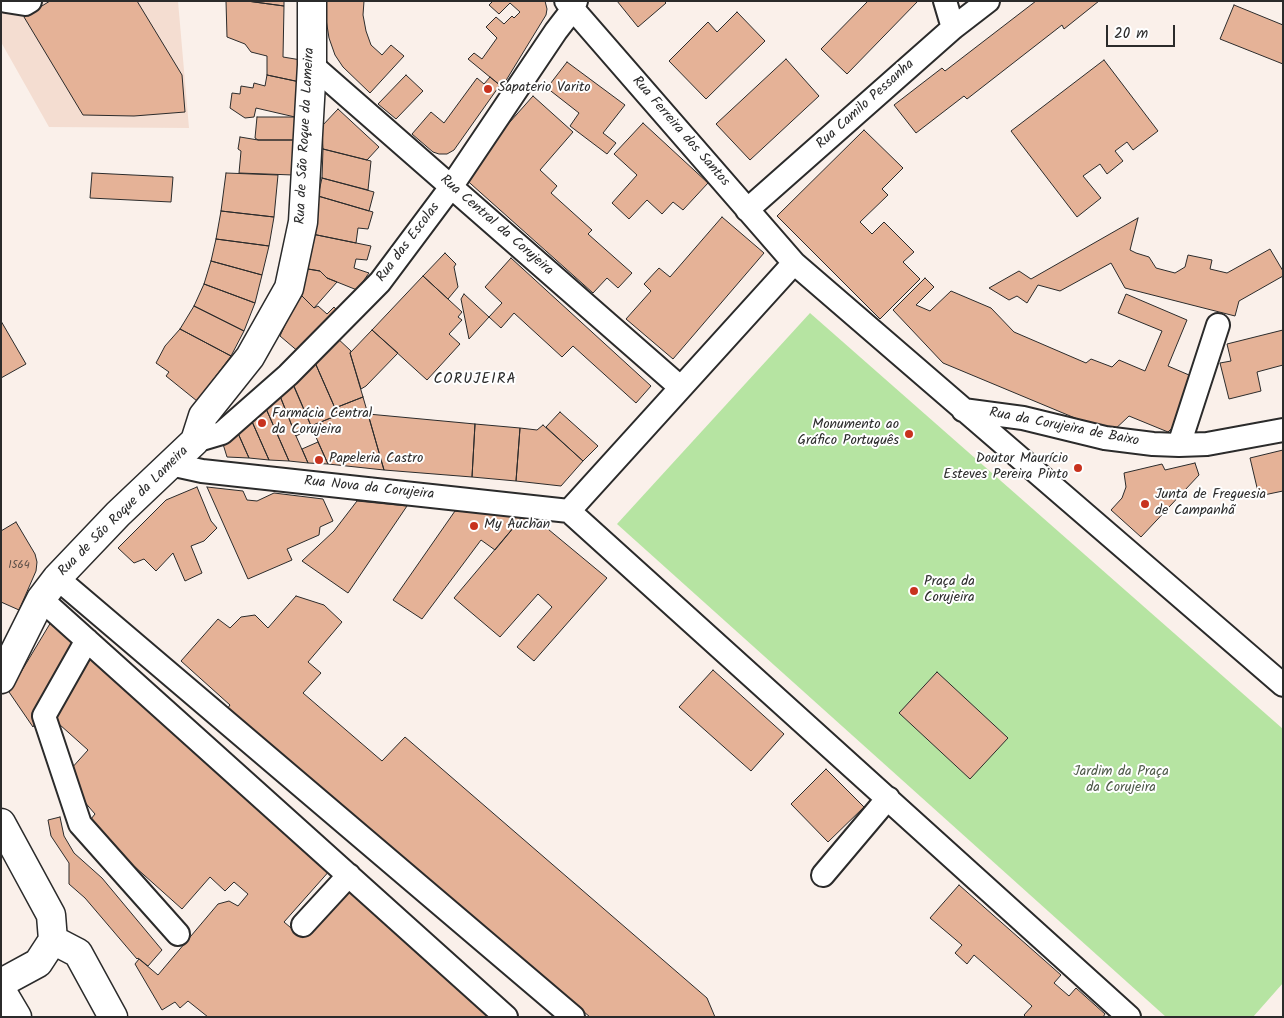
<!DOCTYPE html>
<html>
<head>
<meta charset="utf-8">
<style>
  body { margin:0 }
  #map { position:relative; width:1284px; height:1018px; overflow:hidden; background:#faf0ea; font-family:Kalam,sans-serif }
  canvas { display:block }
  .frame { position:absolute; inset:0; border:2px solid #2b2b2b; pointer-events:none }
  .scale { position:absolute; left:1106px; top:25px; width:69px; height:22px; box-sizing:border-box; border:2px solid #2b2b2b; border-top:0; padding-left:6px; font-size:15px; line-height:18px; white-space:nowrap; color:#2b2b2b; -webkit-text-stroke:4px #fff; paint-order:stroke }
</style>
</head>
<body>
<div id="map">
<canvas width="1284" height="1018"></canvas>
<div class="frame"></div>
<div class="scale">20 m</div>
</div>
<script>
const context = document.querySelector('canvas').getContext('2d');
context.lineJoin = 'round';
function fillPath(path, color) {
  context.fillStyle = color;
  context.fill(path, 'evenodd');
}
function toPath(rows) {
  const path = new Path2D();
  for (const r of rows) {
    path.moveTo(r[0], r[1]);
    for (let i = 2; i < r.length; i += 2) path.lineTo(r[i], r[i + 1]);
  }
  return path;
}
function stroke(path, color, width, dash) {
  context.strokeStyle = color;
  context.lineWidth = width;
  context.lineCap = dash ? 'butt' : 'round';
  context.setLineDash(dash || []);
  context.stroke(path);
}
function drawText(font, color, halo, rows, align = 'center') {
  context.font = font + ' Kalam,sans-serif';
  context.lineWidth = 4;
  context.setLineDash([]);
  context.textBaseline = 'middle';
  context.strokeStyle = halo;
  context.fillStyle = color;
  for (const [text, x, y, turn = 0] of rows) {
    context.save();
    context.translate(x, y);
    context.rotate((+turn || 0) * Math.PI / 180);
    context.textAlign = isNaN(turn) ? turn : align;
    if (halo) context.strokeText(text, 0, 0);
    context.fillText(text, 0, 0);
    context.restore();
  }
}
fillPath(toPath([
  [1,1,178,1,189,128,49,127,1,42]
]), '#f4ddd1');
fillPath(toPath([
  [810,313,1283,729,1283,983,1253,1017,1166,1017,617,524]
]), '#b6e4a2');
const building = toPath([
  [50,1,137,1,182,75,185,112,134,116,83,115,24,17,50,1],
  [226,1,247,1,284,6,283,57,301,60,300,82,267,75,267,56,251,52,245,44,227,37,226,1],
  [247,1,284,1,284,6,247,1],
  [326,1,364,1,363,15,366,31,371,45,382,55,391,45,404,56,370,93,343,67,335,55,329,38,326,19,326,1],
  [493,1,545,1,547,9,546,15,502,87,468,59,474,53,482,59,497,38,486,27,496,17,504,24,512,16,514,18,520,12,510,3,499,14,489,5,493,1],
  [617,1,664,1,666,3,638,27,617,1],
  [868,1,918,1,847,74,821,49,868,1],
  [1036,1,1099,1,1064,29,1062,25,967,99,964,96,916,133,894,105,942,68,945,71,1036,1],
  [1234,5,1283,25,1283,64,1220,39,1234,5],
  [737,12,765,41,706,99,669,61,708,22,717,32,737,12],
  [786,59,819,96,750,160,716,124,786,59],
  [1104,60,1158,131,1133,150,1127,142,1115,151,1123,161,1107,174,1100,164,1083,176,1101,198,1077,217,1011,131,1104,60],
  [567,62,625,105,603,133,616,143,607,154,570,126,579,113,547,88,567,62],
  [267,75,300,82,295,117,256,108,254,117,245,118,230,108,232,93,240,94,241,86,253,88,254,83,265,86,267,75],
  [406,75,423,91,396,119,378,104,406,75],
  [490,77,500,85,454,150,447,154,439,154,433,152,412,134,431,112,444,123,477,78,484,84,490,77],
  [533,96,573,132,540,170,557,186,551,193,592,230,588,234,632,273,618,288,607,278,593,293,462,176,533,96],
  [338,109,379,147,367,160,323,149,322,126,338,109],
  [257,117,295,117,294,140,258,140,255,138,257,117],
  [643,123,708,183,683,210,673,202,662,214,647,200,629,219,612,203,637,175,614,154,643,123],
  [864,130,903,168,882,189,888,195,860,222,872,234,884,222,914,252,903,262,920,279,880,319,777,216,864,130],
  [240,137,258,140,296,140,293,175,239,173,241,151,238,149,240,137],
  [323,149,371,161,368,190,322,178,323,149],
  [92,173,173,177,171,202,90,198,92,173],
  [226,173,278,175,274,217,221,211,226,173],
  [322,178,374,192,369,211,318,196,322,178],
  [318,196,373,212,368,229,358,228,356,243,312,234,318,196],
  [221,211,274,217,269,246,216,239,221,211],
  [722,217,764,253,673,359,626,319,651,291,644,284,659,268,670,277,722,217],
  [1138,218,1130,250,1136,253,1149,257,1156,268,1175,273,1185,267,1188,255,1212,260,1210,269,1227,273,1270,249,1283,271,1283,276,1239,301,1235,316,1125,288,1111,263,1060,291,1038,285,1027,303,1017,296,1009,300,989,288,1019,271,1031,279,1138,218],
  [312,234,371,246,367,260,356,259,354,268,369,273,357,290,327,278,320,271,308,269,312,234],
  [216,239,269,246,262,275,211,261,216,239],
  [445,253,456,264,454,267,458,287,448,299,423,276,445,253],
  [511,258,651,386,636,403,573,346,562,357,514,313,501,328,489,317,502,303,485,287,511,258],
  [211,261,262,275,255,303,204,284,211,261],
  [308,269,320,271,327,278,337,282,314,308,300,294,308,269],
  [423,276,462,312,458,317,462,320,449,334,460,344,427,380,372,330,423,276],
  [925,278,934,287,916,305,930,311,951,291,991,308,1014,332,1086,363,1091,359,1112,367,1119,360,1145,371,1162,331,1118,313,1126,294,1187,320,1168,366,1196,378,1177,423,1168,432,1129,416,1111,433,943,363,893,310,925,278],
  [204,284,255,303,244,331,194,306,204,284],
  [300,294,314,308,318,306,327,314,334,307,340,314,300,353,280,336,298,296,300,294],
  [464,294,489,317,469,339,461,299,464,294],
  [194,306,244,331,231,356,180,329,194,306],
  [1,321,26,364,1,378,1,321],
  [180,329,231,356,197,401,166,376,169,372,156,363,165,346,180,329],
  [372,330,398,353,366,386,361,389,350,353,372,330],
  [1283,330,1283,365,1257,372,1261,391,1229,399,1220,363,1231,361,1227,344,1283,330],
  [335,336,351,351,350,353,363,397,335,408,313,358,335,336],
  [313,358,338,415,311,426,291,380,313,358],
  [291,379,312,428,296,436,278,391,291,379],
  [278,391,296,436,308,463,289,461,264,404,278,391],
  [363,397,384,470,328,464,311,426,338,415,335,408,363,397],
  [264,404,289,461,269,460,250,417,264,404],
  [560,412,598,446,583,461,546,427,560,412],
  [368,414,475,424,472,477,384,470,368,414],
  [250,417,269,460,249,458,237,431,250,417],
  [475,424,520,428,516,481,472,477,475,424],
  [543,425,583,461,561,486,516,481,520,428,537,430,543,425],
  [237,431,249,458,227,457,223,444,237,431],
  [318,442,328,464,308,463,302,449,318,442],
  [1283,450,1283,491,1259,496,1250,458,1283,450],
  [1195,463,1199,475,1141,537,1111,510,1122,498,1126,487,1124,473,1162,464,1165,470,1195,463],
  [197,487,211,521,217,528,204,541,191,546,202,573,185,581,173,553,156,571,144,559,134,563,118,548,166,500,197,487],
  [207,487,243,491,247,500,257,501,274,493,323,499,333,521,320,527,319,535,287,549,292,560,248,579,207,487],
  [357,501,407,506,348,593,302,561,334,531,357,501],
  [455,511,524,515,495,550,481,540,422,619,393,600,455,511],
  [524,515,531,515,607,578,534,661,517,647,552,607,538,594,500,637,454,598,524,515],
  [16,522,35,554,37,562,36,571,19,610,1,602,1,531,16,522],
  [296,596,324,605,342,622,308,662,321,673,303,693,382,761,405,737,707,998,715,1017,590,1017,343,808,227,709,230,705,181,661,218,619,230,628,241,617,255,615,268,628,296,596],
  [54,617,80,645,33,727,9,692,54,617],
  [87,651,331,869,284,922,303,938,349,887,496,1017,208,1017,188,1001,180,1008,175,1002,162,1010,135,964,139,959,158,975,218,904,229,901,238,906,248,894,234,882,225,891,210,877,182,909,87,824,95,814,70,785,76,776,70,770,88,750,50,716,87,651],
  [713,670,784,734,751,771,679,707,713,670],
  [937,672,1008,738,970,779,899,713,937,672],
  [826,769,864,807,828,842,791,804,826,769],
  [60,817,64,836,74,853,102,878,162,950,148,966,138,958,137,959,85,898,69,884,69,863,51,836,48,820,60,817],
  [959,885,1061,975,1054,983,1069,996,1076,988,1105,1014,1103,1017,1026,1017,1024,1015,1032,1006,974,955,967,964,955,953,962,945,930,918,959,885]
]);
fillPath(building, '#e5b297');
stroke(building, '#2b2b2b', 1);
const minor = toPath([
  [6,1,25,4,30,1],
  [566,1,794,263,1283,685],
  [945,1,953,28],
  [312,65,680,387],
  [747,210,953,28,988,1],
  [963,410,1023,418,1105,438,1153,444,1179,445,1207,444,1283,430],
  [195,441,222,433,288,375,380,282,451,187,556,31,573,9,576,1],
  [1179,445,1218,325],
  [170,464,202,471,569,511],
  [569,511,1129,1017],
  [569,511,794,263],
  [57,578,573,1017],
  [41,599,506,1017],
  [87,640,44,716,80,824,178,934],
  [823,875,888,798],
  [303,925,349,875]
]);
const major = toPath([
  [1,679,41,599,57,578,118,514,195,441,203,416,250,357,289,288,303,222,312,65,312,1],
  [1,823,51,915,53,940,38,963,1,983],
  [53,940,78,953,113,1017]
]);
const highway = toPath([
  [1,990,17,1017]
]);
stroke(minor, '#2b2b2b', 26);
stroke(major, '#2b2b2b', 31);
stroke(highway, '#2b2b2b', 31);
stroke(minor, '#fff', 22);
stroke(major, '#fff', 28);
stroke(highway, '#fff', 28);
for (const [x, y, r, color] of [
  [488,89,5,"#c8321e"],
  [262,423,5,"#c8321e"],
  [909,434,5,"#c8321e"],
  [319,460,5,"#c8321e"],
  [1078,468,5,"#c8321e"],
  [1145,504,5,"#c8321e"],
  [474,526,5,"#c8321e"],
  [914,591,5,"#c8321e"]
]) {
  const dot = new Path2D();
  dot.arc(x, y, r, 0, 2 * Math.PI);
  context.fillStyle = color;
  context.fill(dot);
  stroke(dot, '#fff', 2);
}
drawText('11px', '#5a4d46', null, [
  ["1564",19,566]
]);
drawText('14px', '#2b2b2b', '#fff', [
  ["Sapaterio Varito",498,89],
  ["Farmácia Central",272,415],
  ["da Corujeira",272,431],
  ["Monumento ao",899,426,"right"],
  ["Gráfico Português",899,442,"right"],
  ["Papeleria Castro",329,460],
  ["Doutor Maurício",1068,460,"right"],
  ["Esteves Pereira Pinto",1068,476,"right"],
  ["Junta de Freguesia",1155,496],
  ["de Campanhã",1155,512],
  ["My Auchan",484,526],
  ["Praça da",924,583],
  ["Corujeira",924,599]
], 'left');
drawText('14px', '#2b2b2b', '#fff', [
  ["Rua Camilo Pessanha",866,105,-42],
  ["Rua Ferreira dos Santos",680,132,49],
  ["Rua de São Roque da Lameira",306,136,-87],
  ["Rua Central da Corujeira",496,226,41],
  ["Rua das Escolas",409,243,-53],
  ["Rua da Corujeira de Baixo",1064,428,11],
  ["Rua Nova da Corujeira",369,489,6],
  ["Rua de São Roque da Lameira",124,512,-45]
]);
drawText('14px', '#4e5949', '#fff', [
  ["Jardim da Praça",1121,773],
  ["da Corujeira",1121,789]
]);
context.letterSpacing = '1px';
drawText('15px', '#2b2b2b', '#fff', [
  ["CORUJEIRA",475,380]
]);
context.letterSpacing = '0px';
</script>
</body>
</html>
